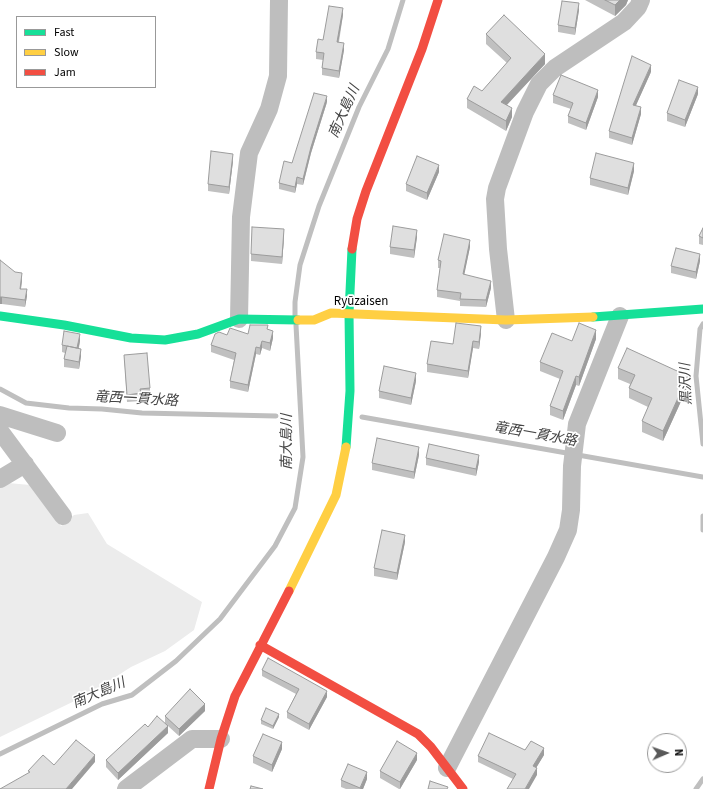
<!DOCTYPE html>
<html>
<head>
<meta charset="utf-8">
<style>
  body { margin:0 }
  #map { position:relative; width:703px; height:789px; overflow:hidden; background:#fff; font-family:"Source Sans 3",sans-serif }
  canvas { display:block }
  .legend { position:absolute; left:16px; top:16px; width:140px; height:72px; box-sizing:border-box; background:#fff; border:1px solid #999; margin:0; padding:5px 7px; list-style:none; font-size:12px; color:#000 }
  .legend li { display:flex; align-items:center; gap:8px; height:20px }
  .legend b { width:20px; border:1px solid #999 }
  .north { position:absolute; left:647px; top:733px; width:40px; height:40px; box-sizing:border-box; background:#fff; border:1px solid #999; border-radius:50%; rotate:88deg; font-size:11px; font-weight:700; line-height:16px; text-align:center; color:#000 }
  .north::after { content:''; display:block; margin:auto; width:14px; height:18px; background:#595959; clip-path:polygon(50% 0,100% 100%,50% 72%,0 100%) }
</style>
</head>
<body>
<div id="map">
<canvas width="703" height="789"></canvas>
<ul class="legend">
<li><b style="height:5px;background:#16e098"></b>Fast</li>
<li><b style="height:5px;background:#ffcf43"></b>Slow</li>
<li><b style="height:5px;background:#f24e42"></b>Jam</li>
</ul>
<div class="north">N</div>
</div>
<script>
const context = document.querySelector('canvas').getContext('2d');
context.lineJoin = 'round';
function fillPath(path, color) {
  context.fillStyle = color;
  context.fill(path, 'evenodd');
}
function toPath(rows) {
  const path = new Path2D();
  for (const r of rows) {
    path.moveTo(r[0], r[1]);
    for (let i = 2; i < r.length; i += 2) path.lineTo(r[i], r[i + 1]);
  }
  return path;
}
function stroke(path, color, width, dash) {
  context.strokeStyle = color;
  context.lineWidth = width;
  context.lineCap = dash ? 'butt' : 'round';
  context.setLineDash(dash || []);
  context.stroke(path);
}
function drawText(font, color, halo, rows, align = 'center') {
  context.font = font + ' "Source Sans 3","Noto Sans JP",sans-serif';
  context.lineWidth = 3.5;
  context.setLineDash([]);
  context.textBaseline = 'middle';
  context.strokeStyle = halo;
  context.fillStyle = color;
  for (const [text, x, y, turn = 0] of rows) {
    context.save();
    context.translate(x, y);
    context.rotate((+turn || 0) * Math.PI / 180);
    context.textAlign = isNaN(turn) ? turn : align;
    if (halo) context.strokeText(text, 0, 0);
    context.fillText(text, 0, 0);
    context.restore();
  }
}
fillPath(toPath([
  [8,483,30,485,61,526,74,515,88,513,107,544,202,602,194,630,165,651,131,667,89,694,0,737,0,488]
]), '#ececec');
stroke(toPath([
  [295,315,295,302,300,265,319,206,359,107,388,49,403,0],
  [703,324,700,329,696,376,703,444],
  [0,389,26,403,69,408,102,409,142,413,276,416],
  [362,417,703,477],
  [703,516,703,530],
  [0,754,102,704,132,695,176,661,220,619,275,546,295,508,303,457,296,325],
  [696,789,703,779]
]), '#bfbfbf', 5);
stroke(toPath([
  [239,319,241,217,249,153,269,109,278,76,279,0],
  [506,320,498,249,495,199,497,188,525,112,539,84,555,68,624,22,638,7,641,0],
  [0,415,57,433],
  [0,431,63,516],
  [0,479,25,464],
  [447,768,556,557,568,530,571,510,572,466,577,424,620,316],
  [126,789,192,739,221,739]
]), '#bebebe', 18);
stroke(toPath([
  [0,316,64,325,131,338,165,340,198,334,239,319,298,320],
  [593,317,703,309],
  [346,447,350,391,349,313,352,249]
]), '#16e098', 9);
stroke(toPath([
  [298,320,314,320,331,313,506,320,593,317],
  [289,591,336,495,346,447]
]), '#ffcf43', 9);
stroke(toPath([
  [352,249,357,219,366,191,422,49,438,0],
  [260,645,418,734,431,747,463,789],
  [209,789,221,739,235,696,289,591]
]), '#f24e42', 9);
fillPath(toPath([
  [585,0,628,0,626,5,615,16],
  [579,10,575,35,558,32,558,25],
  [343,15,339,42,344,50,339,78,322,75,322,68,323,60,316,59,316,52,323,40],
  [486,34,545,64,507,105,512,117,506,131,467,108,467,99,482,91,507,63,486,44],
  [651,72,636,105,641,114,632,145,609,138,609,131],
  [698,94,685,127,667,121,667,113],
  [553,95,598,97,586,130,568,123,568,116,571,109,553,103],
  [327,102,311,153,303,185,297,184,295,193,279,189,279,183,292,163],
  [233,161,229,194,208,191,208,184],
  [634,171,628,195,590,185,590,178],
  [439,172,427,200,406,191,406,184],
  [703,228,703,245,699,244,699,236],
  [284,237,282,264,251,261,251,254],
  [417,237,414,258,390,254,390,247],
  [470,247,464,274,491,288,486,307,460,306,460,301,437,297,437,290,440,268,438,268,438,260],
  [0,260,22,280,21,289,27,296,25,307,2,304],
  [700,261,696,279,671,273,671,266],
  [268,329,273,338,270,351,262,348,260,355,256,354,248,392,230,388,230,381,234,360,211,352,211,345,248,334],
  [481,333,479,349,473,348,468,378,427,372,427,364,453,344],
  [596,339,579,386,576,385,563,420,550,415,550,406,560,379,540,371,540,362,572,341],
  [80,341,79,348,81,356,79,369,64,367,64,359,65,353,62,352,62,345],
  [124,355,150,388,150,395,141,396,141,401,127,402],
  [618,368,688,386,663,441,642,432,642,421,648,407,629,398,629,388,630,384,618,379],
  [416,381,411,405,379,398,379,391],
  [419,455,414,479,372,470,372,463],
  [426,458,479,462,476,476,426,465],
  [405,542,397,580,374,576,374,568],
  [262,670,327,697,309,730,287,718,287,712,296,694,262,676],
  [205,711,179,736,168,726,168,733,118,780,106,767,106,760,148,727,165,723,165,716],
  [279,717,273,729,261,724,261,720],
  [282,749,272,772,253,763,253,756],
  [525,750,544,755,536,768,537,775,513,779,478,762,478,756],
  [417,760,400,789,399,789,380,778,380,771],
  [367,779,363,789,346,789,341,787,341,780]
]), '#c0c0c0');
fillPath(toPath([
  [620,0,628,0,626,5,615,16,615,5],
  [579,3,579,10,575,35,575,28],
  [343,8,343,15,337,49,337,42],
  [344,43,344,50,339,78,339,71],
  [545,54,545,64,501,111,501,102],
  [651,65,651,72,633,112,633,105],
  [698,87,698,94,685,127,685,120],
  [598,90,598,97,586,130,586,123],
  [327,96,327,102,311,153,303,185,303,179,311,147],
  [641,107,641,114,632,145,632,138],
  [512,108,512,117,506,131,506,121],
  [233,154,233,161,229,194,229,187],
  [634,163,634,171,628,195,628,188],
  [439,165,439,172,427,200,427,193],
  [297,177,297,184,295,193,295,187],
  [284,229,284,237,282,264,282,257],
  [417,230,417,237,414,258,414,250],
  [470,240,470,247,463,281,463,274],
  [700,254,700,261,696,279,696,272],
  [22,273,22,280,20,296,20,289],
  [491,281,491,288,486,307,486,300],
  [27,289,27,296,25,307,25,300],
  [0,297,2,297,2,304,0,304],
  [481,326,481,333,479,349,479,342],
  [596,330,596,339,579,386,579,377],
  [273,331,273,338,270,351,270,343],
  [80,334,80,341,77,355,77,348],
  [262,341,262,348,260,355,260,348],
  [473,341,473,348,468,378,468,371],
  [256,347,256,354,248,392,248,385],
  [81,349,81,356,79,369,79,362],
  [416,373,416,381,411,405,411,398],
  [576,376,576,385,563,420,563,411],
  [688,376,688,386,663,441,663,431],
  [419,447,419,455,414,479,414,472],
  [479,455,479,462,476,476,476,469],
  [405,535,405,542,397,580,397,573],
  [327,691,327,697,309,730,309,724],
  [205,704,205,711,179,736,179,729],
  [279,714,279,717,273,729,273,726],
  [168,726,168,733,118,780,118,773],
  [282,742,282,749,272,772,272,765],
  [544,748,544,755,533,773,533,766],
  [417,753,417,760,400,789,400,782],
  [95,755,95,762,72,789,66,789],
  [537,768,537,775,529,789,525,789],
  [367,772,367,779,363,789,360,789]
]), '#9c9c9c');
const building = toPath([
  [605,0,620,0,615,5,605,0],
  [562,1,579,3,575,28,558,25,562,1],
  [329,6,343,8,337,42,344,43,339,71,322,68,324,53,316,52,318,39,323,40,329,6],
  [504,15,545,54,501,102,512,108,506,121,467,99,474,86,482,91,511,58,486,34,504,15],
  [632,56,651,65,633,105,641,107,632,138,609,131,632,56],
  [561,75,598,90,586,123,568,116,573,103,553,95,561,75],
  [679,80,698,87,685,120,667,113,679,80],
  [314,93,327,96,311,147,303,179,297,177,295,187,279,183,284,161,292,163,314,93],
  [211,151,233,154,229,187,208,184,211,151],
  [596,153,634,163,628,188,590,178,596,153],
  [417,156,439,165,427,193,406,184,417,156],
  [393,226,417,230,414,250,390,247,393,226],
  [252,227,284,229,282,257,251,254,252,227],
  [703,228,703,238,699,236,703,228],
  [444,234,470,240,463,274,491,281,486,300,460,299,461,293,437,290,441,261,438,260,444,234],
  [676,248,700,254,696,272,671,266,676,248],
  [0,260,15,272,22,273,20,289,27,289,25,300,2,297,0,297,0,260],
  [456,323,481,326,479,342,473,341,468,371,427,364,431,341,453,344,456,323],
  [579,323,596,330,579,377,576,376,563,411,550,406,563,371,540,362,552,333,572,341,579,323],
  [250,325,268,325,267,329,273,331,270,343,262,341,260,348,256,347,248,385,230,381,236,353,211,345,215,334,219,332,227,335,230,328,248,334,250,325],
  [64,331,80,334,77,348,67,346,81,349,79,362,64,359,67,346,62,345,64,331],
  [627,348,688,376,663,431,642,421,652,398,629,388,635,375,618,368,627,348],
  [147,353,150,388,140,389,141,393,127,395,124,355,147,353],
  [384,366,416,373,411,398,379,391,384,366],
  [377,438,419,447,414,472,372,463,377,438],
  [429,444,479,455,476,469,426,458,429,444],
  [382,530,405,535,397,573,374,568,382,530],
  [268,658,327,691,309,724,287,712,299,689,262,670,268,658],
  [190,689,205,704,179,729,165,716,190,689],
  [266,708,279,714,273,726,261,720,266,708],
  [157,716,168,726,118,773,106,760,145,724,148,727,157,716],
  [489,733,525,750,531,741,544,748,533,766,537,768,525,789,507,789,516,774,478,756,489,733],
  [263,734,282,742,272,765,253,756,263,734],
  [76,740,95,755,66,789,0,789,30,772,28,771,43,755,54,765,76,740],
  [397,741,417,753,400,782,380,771,397,741],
  [348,764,367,772,360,788,341,780,348,764],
  [430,781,448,787,447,789,428,789,430,781],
  [251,786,263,789,250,789,251,786]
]);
fillPath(building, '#dfdfdf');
stroke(building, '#9c9c9c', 1);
drawText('13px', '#000', '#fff', [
  ["Ryūzaisen",361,302]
]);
drawText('italic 14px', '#444', '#fff', [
  ["南大島川",345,112,-66],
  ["黒沢川",687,384,-92],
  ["竜西一貫水路",136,400,3],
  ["竜西一貫水路",535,435,10],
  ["南大島川",288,442,-90],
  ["南大島川",99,694,-23]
]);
</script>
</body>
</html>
